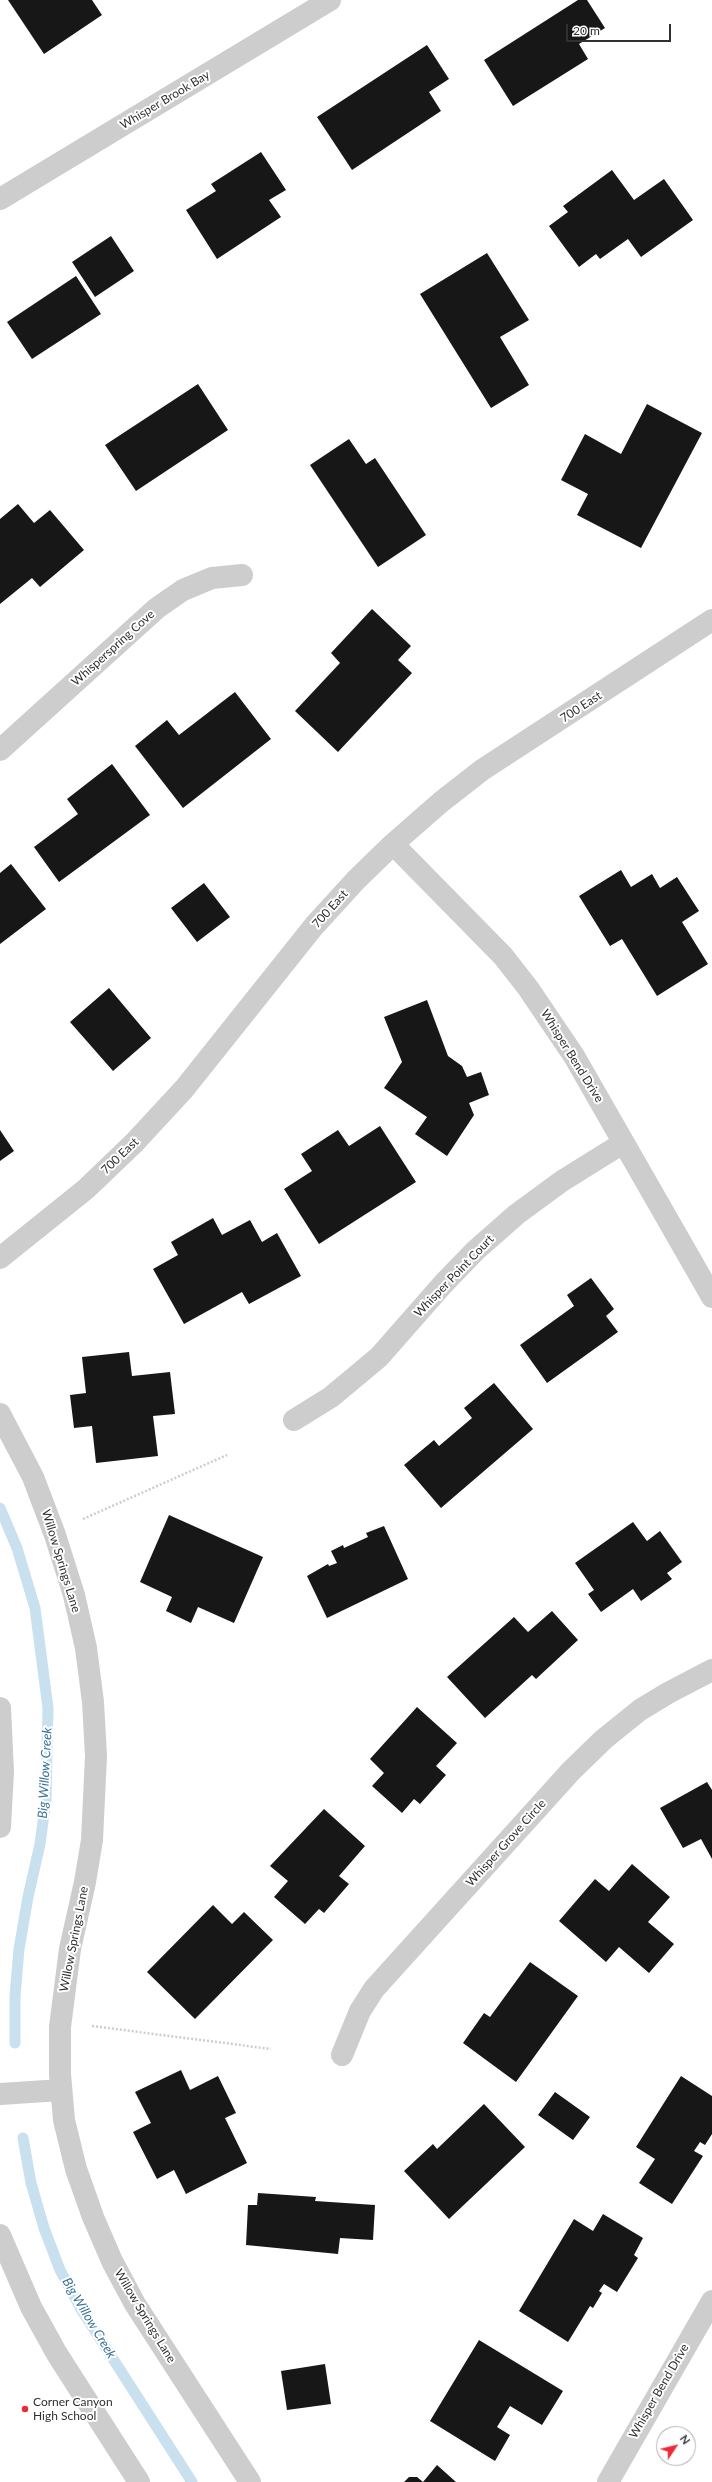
<!DOCTYPE html>
<html>
<head>
<meta charset="utf-8">
<style>
  body { margin:0 }
  #map { position:relative; width:712px; height:2482px; overflow:hidden; background:#fff; font-family:Lato,sans-serif }
  canvas { display:block }
  .north { position:absolute; left:656px; top:2426px; width:40px; height:40px; box-sizing:border-box; background:#fff; border:1px solid #acacac; border-radius:50%; rotate:55deg; font-size:11px; font-weight:700; line-height:16px; text-align:center; color:#303030 }
  .north::after { content:''; display:block; margin:auto; width:14px; height:18px; background:#ef2a37; clip-path:polygon(50% 0,100% 100%,50% 72%,0 100%) }
  .scale { position:absolute; left:566px; top:24px; width:105px; height:18px; box-sizing:border-box; border:2px solid #303030; border-top:0; padding-left:5px; font-size:12px; line-height:14px; white-space:nowrap; color:#303030; -webkit-text-stroke:3px #fff; paint-order:stroke }
</style>
</head>
<body>
<div id="map">
<canvas width="712" height="2482"></canvas>
<div class="north">N</div>
<div class="scale">20 m</div>
</div>
<script>
const context = document.querySelector('canvas').getContext('2d');
context.lineJoin = 'round';
function toPath(rows) {
  const path = new Path2D();
  for (const r of rows) {
    path.moveTo(r[0], r[1]);
    for (let i = 2; i < r.length; i += 2) path.lineTo(r[i], r[i + 1]);
  }
  return path;
}
function stroke(path, color, width, dash) {
  context.strokeStyle = color;
  context.lineWidth = width;
  context.lineCap = dash ? 'butt' : 'round';
  context.setLineDash(dash || []);
  context.stroke(path);
}
function fillPath(path, color) {
  context.fillStyle = color;
  context.fill(path, 'evenodd');
}
function drawText(font, color, halo, rows, align = 'center') {
  context.font = font + ' Lato,sans-serif';
  context.lineWidth = 4;
  context.setLineDash([]);
  context.textBaseline = 'middle';
  context.strokeStyle = halo;
  context.fillStyle = color;
  for (const [text, x, y, turn = 0] of rows) {
    context.save();
    context.translate(x, y);
    context.rotate((+turn || 0) * Math.PI / 180);
    context.textAlign = isNaN(turn) ? turn : align;
    if (halo) context.strokeText(text, 0, 0);
    context.fillText(text, 0, 0);
    context.restore();
  }
}
stroke(toPath([
  [0,1508,17,1548,35,1608,48,1708,46,1799,40,1844,28,1897,19,1949,15,1996,15,2043],
  [23,2138,31,2183,44,2228,60,2270,81,2309,192,2482]
]), '#c9e0ee', 11);
fillPath(toPath([
  [8,0,92,0,102,15,44,54],
  [578,0,587,0,605,28,579,44,588,59,513,106,484,60],
  [427,45,449,79,429,92,441,111,352,170,317,117],
  [261,152,286,190,269,200,281,217,217,259,186,210,216,191,211,184],
  [612,170,634,200,664,179,693,220,641,257,628,239,600,259,596,254,579,267,549,226,568,212,563,206],
  [111,236,134,271,95,297,72,262],
  [487,253,529,320,500,337,529,385,491,408,420,294],
  [76,276,101,314,32,359,7,322],
  [198,384,228,430,136,491,105,445],
  [647,404,702,433,641,548,577,515,588,494,561,480,585,434,621,454],
  [349,439,366,464,375,458,426,535,378,567,310,465],
  [18,504,34,523,50,510,84,550,40,587,32,578,0,604,0,519],
  [372,609,411,646,398,660,412,673,338,752,295,711,340,663,331,653],
  [235,692,271,739,183,808,135,746,167,720,179,735],
  [112,764,150,815,59,882,34,847,78,814,67,799],
  [11,864,46,909,0,944,0,873],
  [621,870,631,887,652,874,660,888,677,877,699,911,682,922,708,964,657,996,622,939,610,946,579,896],
  [204,883,230,917,197,942,171,908],
  [109,988,151,1038,113,1071,70,1022],
  [427,1000,448,1056,462,1066,467,1077,481,1072,489,1095,469,1103,474,1115,447,1156,415,1134,427,1117,384,1088,402,1062,384,1017],
  [380,1126,416,1182,319,1244,284,1189,312,1171,301,1154,338,1130,349,1146],
  [0,1130,14,1151,0,1161],
  [213,1218,222,1235,250,1220,262,1242,277,1233,301,1276,249,1304,242,1292,184,1324,153,1269,178,1255,171,1242],
  [591,1278,614,1309,606,1316,618,1332,547,1383,520,1345,574,1306,567,1295],
  [129,1352,132,1376,170,1372,175,1414,153,1416,158,1456,96,1463,92,1426,74,1428,70,1395,86,1393,82,1357],
  [494,1383,533,1429,441,1508,404,1465,434,1440,439,1446,472,1418,464,1408],
  [169,1515,263,1557,234,1623,198,1607,191,1623,166,1611,172,1597,140,1582],
  [633,1522,647,1541,660,1531,682,1562,667,1573,672,1579,641,1601,633,1589,601,1612,588,1594,594,1590,575,1563],
  [384,1526,408,1579,327,1618,307,1576,328,1564,329,1566,337,1563,331,1551,343,1545,344,1548,368,1537,366,1533],
  [552,1611,578,1640,536,1679,532,1675,485,1718,447,1677,514,1617,528,1632],
  [417,1707,457,1743,436,1766,446,1775,420,1804,414,1799,402,1813,372,1786,384,1773,370,1759],
  [707,1782,712,1790,712,1859,701,1839,683,1848,660,1808],
  [324,1809,365,1846,339,1876,349,1884,324,1913,319,1909,305,1924,274,1897,288,1881,270,1866],
  [632,1864,670,1897,648,1922,674,1944,649,1973,619,1947,606,1962,559,1921,595,1879,609,1891],
  [213,1905,232,1924,244,1912,273,1940,195,2019,147,1972],
  [530,1962,578,1996,516,2082,463,2043,484,2013,490,2017],
  [181,2070,190,2090,218,2076,236,2113,225,2118,247,2163,186,2194,174,2170,157,2179,133,2132,151,2123,135,2092],
  [681,2076,712,2096,712,2134,705,2145,700,2142,694,2151,703,2156,672,2204,639,2183,655,2159,636,2147],
  [555,2092,590,2117,573,2140,538,2115],
  [484,2104,525,2147,449,2219,404,2171,433,2144,437,2149],
  [258,2193,316,2197,315,2201,375,2205,373,2240,340,2238,338,2254,246,2245,248,2205,257,2205],
  [603,2214,643,2238,634,2255,638,2258,617,2292,604,2284,599,2291,602,2293,593,2308,590,2306,568,2342,519,2311,574,2219,593,2231],
  [479,2340,563,2391,542,2425,510,2406,497,2427,510,2435,495,2461,430,2421],
  [325,2364,331,2404,287,2410,281,2371],
  [437,2465,456,2482,404,2482,409,2477,417,2477,423,2482]
]), '#171717');
stroke(toPath([
  [83,1519,227,1455],
  [92,2026,271,2049]
]), '#cdcdcd', 2.5, [2, 2]);
stroke(toPath([
  [0,199,330,0],
  [0,750,157,608,183,590,212,578,242,575],
  [393,844,503,956,528,988,574,1056,712,1297],
  [0,1258,86,1189,134,1143,184,1089,314,926,356,880,393,844,441,802,482,770,712,620],
  [0,1414,33,1477,55,1535,74,1595,86,1648,93,1702,96,1756,92,1840,85,1882,70,1949,60,2027,60,2074,64,2120,76,2169,93,2217,112,2261,135,2304,250,2482],
  [294,1420,331,1397,379,1357,444,1283,476,1250,517,1214,562,1181,623,1143],
  [0,1708,3,1772,0,1827],
  [342,2055,360,2011,374,1989,571,1771,604,1739,640,1710,668,1693,712,1670],
  [0,2094,61,2090],
  [0,2235,31,2307,57,2354,139,2482],
  [608,2482,712,2301]
]), '#cdcdcd', 22);
for (const [x, y, r, color] of [
  [25,2409,4,"#ef2a37"]
]) {
  const dot = new Path2D();
  dot.arc(x, y, r, 0, 2 * Math.PI);
  context.fillStyle = color;
  context.fill(dot);
  stroke(dot, '#fff', 1.5);
}
drawText('12px', '#303030', '#fff', [
  ["Whisper Brook Bay",165,100,-31],
  ["Whisperspring Cove",113,648,-42],
  ["700 East",581,707,-33],
  ["700 East",330,909,-48],
  ["Whisper Bend Drive",572,1056,58],
  ["700 East",120,1156,-44],
  ["Whisper Point Court",454,1276,-46],
  ["Willow Springs Lane",61,1561,73],
  ["Whisper Grove Circle",506,1843,-48],
  ["Willow Springs Lane",74,1939,-79],
  ["Willow Springs Lane",145,2316,59],
  ["Whisper Bend Drive",659,2391,-60]
]);
drawText('12px', '#303030', '#fff', [
  ["Corner Canyon",33,2402],
  ["High School",33,2416]
], 'left');
drawText('italic 13px', '#387298', '#fff', [
  ["Big Willow Creek",45,1773,-87],
  ["Big Willow Creek",89,2318,59]
]);
</script>
</body>
</html>
